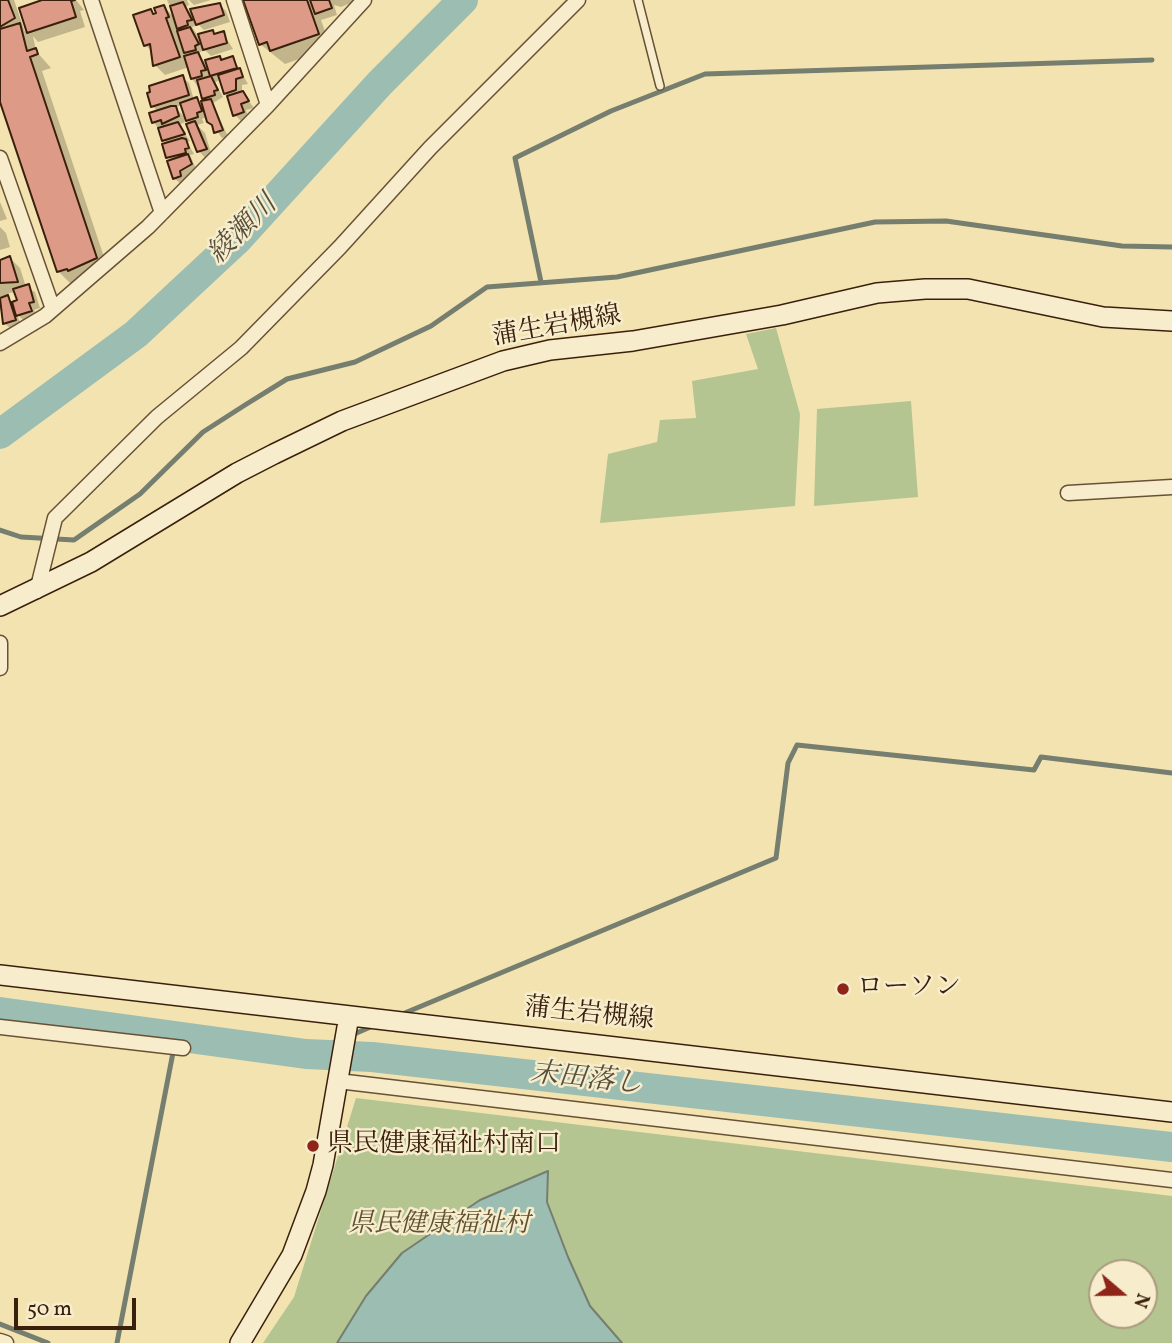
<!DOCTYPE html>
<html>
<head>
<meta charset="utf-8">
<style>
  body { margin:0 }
  #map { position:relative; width:1172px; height:1343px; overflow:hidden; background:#f3e3b0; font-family:Vollkorn,serif }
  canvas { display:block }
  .north { position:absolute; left:1088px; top:1259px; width:70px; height:70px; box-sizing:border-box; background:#f7edcc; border:2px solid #ab9b7f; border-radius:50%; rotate:110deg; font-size:19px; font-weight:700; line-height:28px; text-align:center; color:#3a200c }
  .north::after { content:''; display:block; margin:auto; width:24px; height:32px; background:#8f2418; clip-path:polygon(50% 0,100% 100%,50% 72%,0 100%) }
  .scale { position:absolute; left:14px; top:1298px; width:122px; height:32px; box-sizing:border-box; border:4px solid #3a200c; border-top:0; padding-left:9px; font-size:21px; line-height:24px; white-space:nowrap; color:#3a200c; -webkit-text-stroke:5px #f7edcc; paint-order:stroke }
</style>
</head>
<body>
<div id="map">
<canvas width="1172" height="1343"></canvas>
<div class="north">N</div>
<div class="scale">50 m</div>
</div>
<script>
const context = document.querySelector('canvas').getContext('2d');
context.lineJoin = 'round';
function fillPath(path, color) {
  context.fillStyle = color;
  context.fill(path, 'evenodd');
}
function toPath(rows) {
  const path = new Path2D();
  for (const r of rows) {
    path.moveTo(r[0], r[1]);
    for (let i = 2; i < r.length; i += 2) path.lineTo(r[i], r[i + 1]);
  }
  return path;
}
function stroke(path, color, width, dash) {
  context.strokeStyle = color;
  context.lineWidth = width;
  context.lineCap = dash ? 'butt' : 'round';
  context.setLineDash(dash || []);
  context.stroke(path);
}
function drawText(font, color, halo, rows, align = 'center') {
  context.font = font + ' Vollkorn,"Noto Serif JP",serif';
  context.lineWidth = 5;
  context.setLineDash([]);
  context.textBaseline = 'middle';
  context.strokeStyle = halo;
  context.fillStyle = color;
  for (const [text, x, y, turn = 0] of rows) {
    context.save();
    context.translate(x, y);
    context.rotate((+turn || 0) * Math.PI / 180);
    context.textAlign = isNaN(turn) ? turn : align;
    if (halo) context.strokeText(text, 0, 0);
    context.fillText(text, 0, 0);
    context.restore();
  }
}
fillPath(toPath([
  [776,328,800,414,795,506,600,523,608,454,657,442,660,420,696,418,692,381,758,369,746,334],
  [911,401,918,497,814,506,817,409],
  [356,1098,1172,1196,1172,1343,263,1343,294,1297],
  [1102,1273,1144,1273,1144,1315,1102,1315]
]), '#b4c591');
const water = toPath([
  [548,1171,547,1202,568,1257,590,1306,622,1343,337,1343,366,1296,402,1253,480,1200,548,1171]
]);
fillPath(water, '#9cbdb1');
stroke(water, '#757e6f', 2);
fillPath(toPath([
  [0,0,14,0,25,32,48,0,76,0,84,10,80,11,85,27,38,42,33,36,36,51,51,68,42,71,109,272,83,284,72,285,58,271,0,96],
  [167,0,187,0,189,5,185,7,194,16,193,10,205,6,208,9,220,5,226,11,230,22,204,30,199,25,192,27,200,39,212,32,216,36,223,33,233,49,211,56,205,50,200,52,199,56,205,62,233,58,248,84,242,85,242,92,254,108,246,110,249,119,241,121,235,115,221,80,215,82,223,97,213,103,228,137,222,138,207,117,202,119,204,123,197,125,205,133,212,156,205,158,199,151,191,124,183,115,185,122,179,125,190,141,187,142,194,154,190,155,197,171,181,184,174,178,167,144,154,122,159,112,152,106,182,77,189,83,194,100,201,103,207,102,192,78,189,67,165,75,155,65,153,52,145,45,150,11,155,16,164,7,175,18],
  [182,105,187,120,175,107],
  [189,0,211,0,194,5],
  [245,0,356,0,356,1,341,7,334,5,337,15,321,20,331,48,285,64,260,44],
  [0,202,7,219,0,221],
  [0,227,6,233,10,247,0,250],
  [10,258,20,268,26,287,35,292,40,308,34,310,37,317,24,321,17,314,21,326,11,329,4,323,0,309,0,261],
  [16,292,19,301,13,303,8,298,9,293]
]), '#0003');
stroke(toPath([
  [541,282,515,158,611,111,705,74,1152,60],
  [0,530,21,537,74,540,140,494,203,432,245,405,287,379,355,362,431,326,487,287,617,277,875,222,946,221,1122,246,1172,247],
  [400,1015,776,858,788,763,797,745,1034,770,1041,757,1172,773],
  [352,1035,375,1025],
  [306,1054,340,1040],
  [0,1324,48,1343],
  [117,1343,176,1037]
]), '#757e6f', 5);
stroke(toPath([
  [0,434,136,334,238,239,380,83,463,0],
  [0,1012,306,1054,372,1057,1172,1147]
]), '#9cbdb1', 30);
const building = toPath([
  [0,0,8,0,15,18,0,27,0,0],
  [42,0,75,0,71,1,76,17,27,33,19,8,42,0],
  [243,0,307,0,319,34,270,51,267,42,259,45,243,0],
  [310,0,329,0,332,8,315,14,310,0],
  [183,2,192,20,187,21,188,25,177,29,170,6,183,2],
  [220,3,224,15,196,25,190,9,220,3],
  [164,5,169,17,166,18,180,57,153,66,150,44,144,46,133,15,151,9,153,14,156,13,154,8,164,5],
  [20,23,27,51,36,48,38,54,30,57,97,258,68,271,67,269,57,272,0,102,0,29,20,23],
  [190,27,199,44,195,46,196,50,184,53,177,31,190,27],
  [213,30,214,34,224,31,227,43,203,50,198,34,213,30],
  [198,52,206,70,201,71,202,76,191,79,184,56,198,52],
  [220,56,221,60,233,56,237,68,210,76,205,60,220,56],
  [240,68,243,77,236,79,236,90,224,94,218,75,240,68],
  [183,75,189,95,151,107,147,93,150,92,149,86,183,75],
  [211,76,218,90,214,91,215,95,202,99,197,80,211,76],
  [243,91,249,101,241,104,244,112,233,116,227,96,243,91],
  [197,97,202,111,197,113,198,117,186,121,180,103,197,97],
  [211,99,223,130,214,133,212,125,207,122,201,101,211,99],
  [171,106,176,106,179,116,162,124,161,120,152,123,149,113,171,106],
  [195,121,207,149,197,152,186,124,195,121],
  [178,122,185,134,162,141,158,128,178,122],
  [182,138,186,139,189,148,185,149,186,153,166,158,162,144,182,138],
  [188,154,192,164,180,171,181,176,173,179,167,161,188,154],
  [10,256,18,282,0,283,0,260,10,256],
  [29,284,34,302,29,303,32,311,16,316,12,302,17,300,13,289,29,284],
  [8,295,16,320,3,324,0,298,8,295]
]);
fillPath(building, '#dd9b87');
stroke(building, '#3a200c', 2);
const lane = toPath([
  [638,0,660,86]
]);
const street = toPath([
  [91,0,162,213],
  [234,0,268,105],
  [0,158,53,309],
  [0,343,45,316,148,227,268,105,364,0],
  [1068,493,1172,487],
  [37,591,55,518,157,417,241,348,340,247,430,148,578,0],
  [0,643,0,668],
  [0,1027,183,1048],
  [338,1081,1172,1180],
  [0,1341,6,1343]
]);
const secondary = toPath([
  [0,606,91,562,237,473,274,454,342,421,503,361,550,350,633,341,782,315,877,293,925,289,968,289,1103,317,1172,321],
  [0,975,1172,1112],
  [240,1343,292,1255,316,1191,323,1165,349,1016]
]);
stroke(lane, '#685135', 10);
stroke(street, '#685135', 17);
stroke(secondary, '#3a200c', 22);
stroke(lane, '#f7edcc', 7);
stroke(street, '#f7edcc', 14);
stroke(secondary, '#f7edcc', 19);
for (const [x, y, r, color] of [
  [843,989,7,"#8f2418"],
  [313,1146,7,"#8f2418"]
]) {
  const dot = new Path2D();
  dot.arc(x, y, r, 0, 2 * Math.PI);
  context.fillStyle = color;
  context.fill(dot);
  stroke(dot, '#f7edcc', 2.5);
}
drawText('26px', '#3a200c', '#f7edcc', [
  ["蒲生岩槻線",557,328,-10],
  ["蒲生岩槻線",589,1016,6]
]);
drawText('26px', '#3a200c', '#f7edcc', [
  ["ローソン",857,989],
  ["県民健康福祉村南口",327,1146]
], 'left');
drawText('italic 26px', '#5f5234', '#f7edcc', [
  ["県民健康福祉村",439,1226]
]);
drawText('italic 28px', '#574f3e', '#f7edcc', [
  ["綾瀬川",244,231,-45],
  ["末田落し",586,1081,6]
]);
</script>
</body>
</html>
